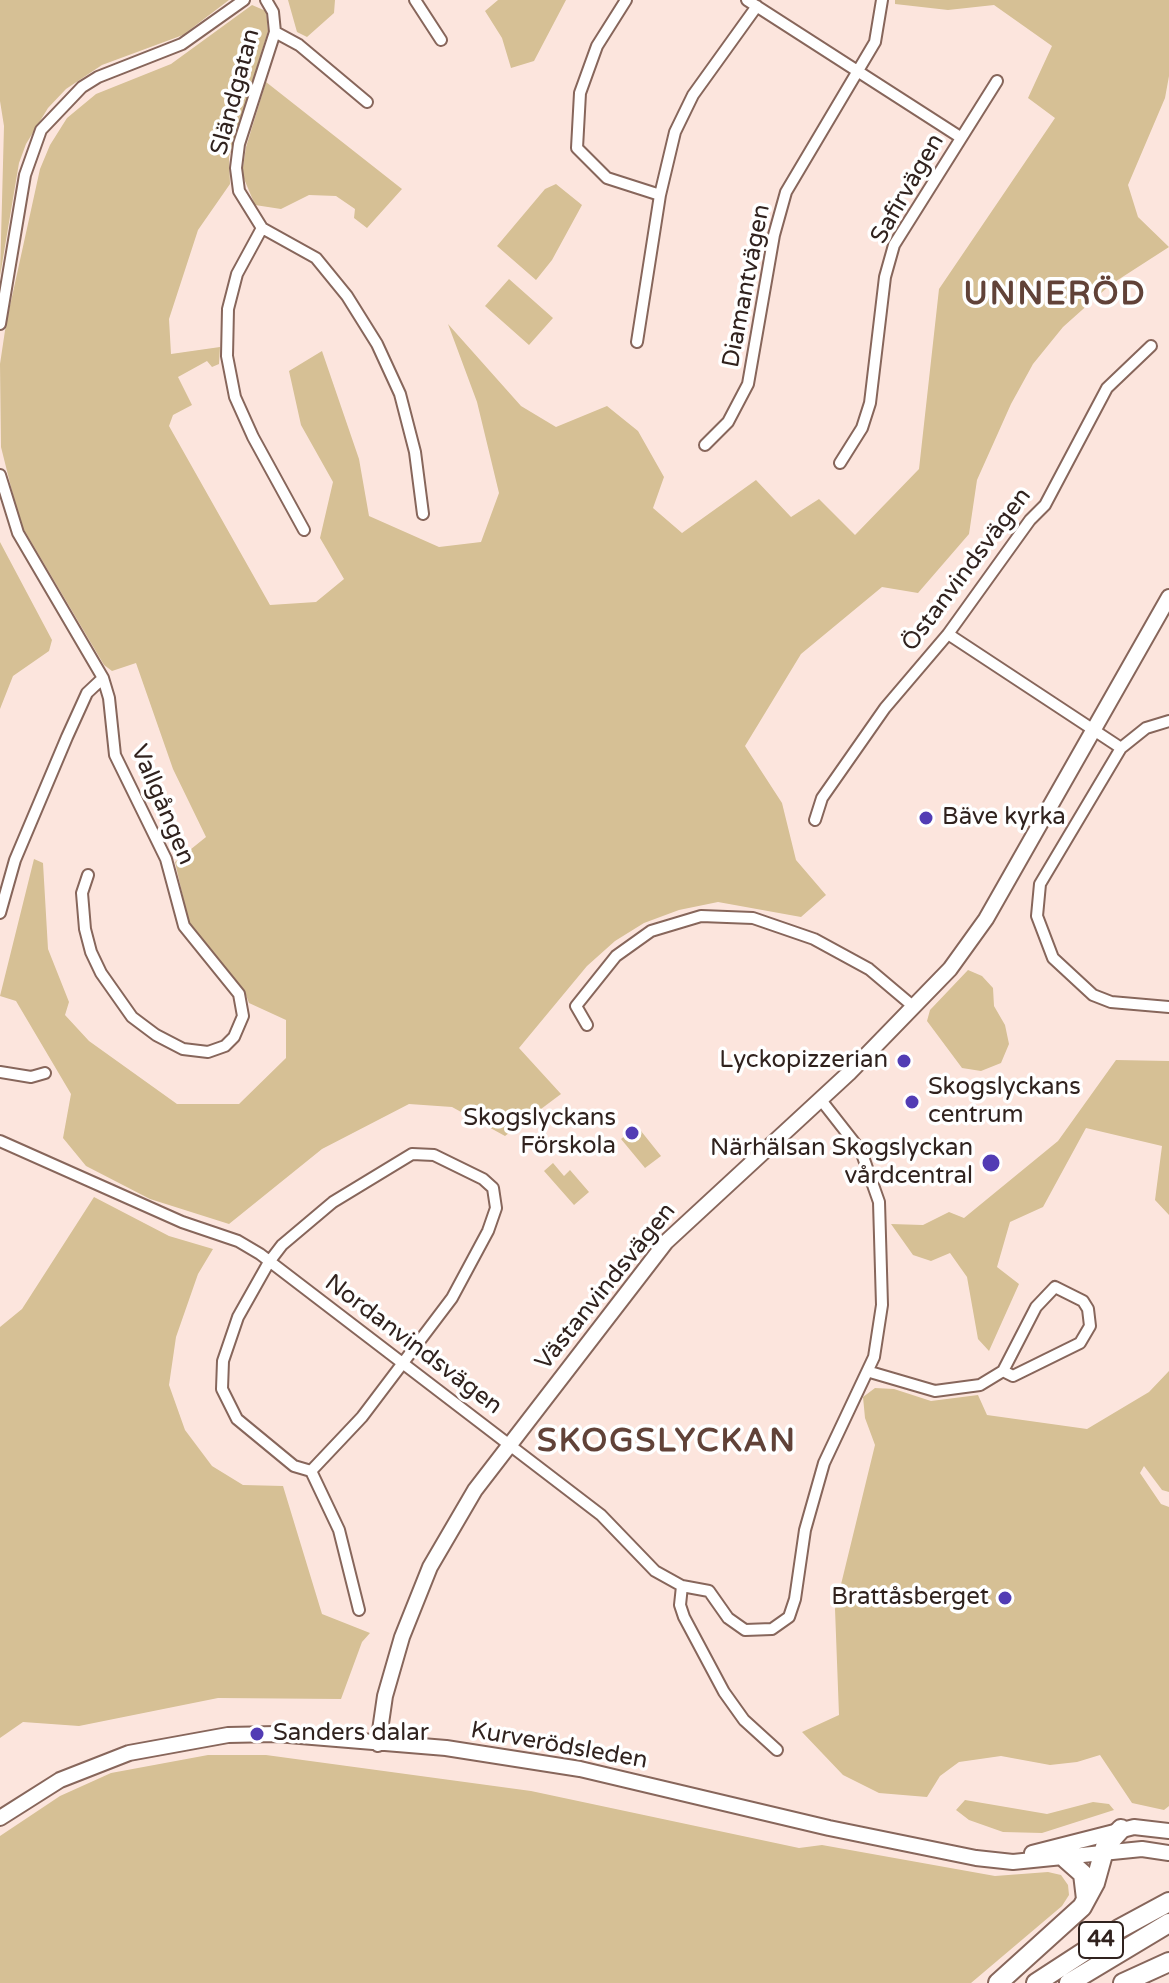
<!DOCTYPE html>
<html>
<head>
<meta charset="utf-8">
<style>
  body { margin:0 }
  canvas { display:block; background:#fce5dd }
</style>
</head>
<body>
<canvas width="1169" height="1983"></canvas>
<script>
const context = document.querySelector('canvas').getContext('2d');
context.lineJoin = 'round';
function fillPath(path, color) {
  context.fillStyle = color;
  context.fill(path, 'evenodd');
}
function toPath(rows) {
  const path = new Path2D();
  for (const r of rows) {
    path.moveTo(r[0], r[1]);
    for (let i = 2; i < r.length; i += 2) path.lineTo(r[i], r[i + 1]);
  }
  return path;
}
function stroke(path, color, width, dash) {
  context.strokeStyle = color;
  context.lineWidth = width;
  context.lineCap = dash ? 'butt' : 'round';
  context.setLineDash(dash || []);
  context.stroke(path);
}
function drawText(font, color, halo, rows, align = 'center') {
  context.font = font + ' "Varela Round",sans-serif';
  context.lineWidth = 7;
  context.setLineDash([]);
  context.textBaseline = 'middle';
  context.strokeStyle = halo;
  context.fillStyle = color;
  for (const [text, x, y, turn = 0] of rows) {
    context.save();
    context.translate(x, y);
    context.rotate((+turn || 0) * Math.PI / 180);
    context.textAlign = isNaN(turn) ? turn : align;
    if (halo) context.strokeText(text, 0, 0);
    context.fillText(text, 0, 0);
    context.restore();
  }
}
fillPath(toPath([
  [0,0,229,0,183,35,102,65,66,89,48,108,26,144,19,163,0,276,4,126,0,101],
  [288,0,335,0,334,13,307,37,297,32],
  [498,0,566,0,534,61,511,68,502,38,485,11],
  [895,0,1169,0,1169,76,1165,98,1128,185,1138,217,1169,247,1110,285,1063,327,1033,364,1011,404,977,480,969,534,918,593,882,587,801,654,745,746,782,803,796,860,826,895,801,917,718,902,679,910,644,923,615,941,587,966,519,1048,561,1094,505,1136,452,1107,409,1104,322,1149,229,1224,150,1199,86,1166,63,1138,71,1094,16,1001,0,996,34,859,43,863,48,949,69,1002,65,1015,89,1041,177,1104,239,1104,286,1058,286,1020,249,1003,244,990,189,923,175,862,206,837,173,769,136,663,112,671,104,665,20,523,1,447,0,364,6,324,40,169,50,145,67,118,96,94,171,64,252,5,266,11,268,31,229,157,230,184,198,230,169,319,171,354,220,347,219,364,212,367,207,361,178,377,192,405,173,415,169,426,270,605,316,602,344,579,320,538,333,482,301,425,289,371,322,351,359,459,369,516,439,547,481,542,499,493,477,402,448,324,521,406,556,427,607,406,638,431,664,477,653,508,682,533,756,480,791,517,819,499,855,535,919,469,939,289,1055,118,1028,98,1052,46,994,5,948,10,895,4],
  [266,82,402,189,367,228,354,218,355,209,336,196,309,195,281,209,255,205,242,174,246,147],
  [556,184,582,205,552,260,536,280,497,246,545,189],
  [509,279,553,318,529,345,485,306],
  [0,542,52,640,49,651,13,676,0,709],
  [968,970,982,976,993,988,994,1006,1005,1025,1009,1044,1001,1063,981,1071,962,1068,927,1021,930,1010],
  [1116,1060,1169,1061,1169,1215,1155,1200,1162,1146,1086,1128,1043,1207,1010,1222,997,1267,1019,1284,989,1351,978,1339,967,1277,950,1253,931,1261,913,1255,891,1224,923,1225,949,1212,964,1218,1058,1141],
  [637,1126,661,1156,645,1168,621,1139],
  [553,1163,564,1176,570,1170,589,1192,574,1205,544,1171],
  [94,1197,169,1236,213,1249,198,1274,176,1337,169,1385,185,1430,212,1466,243,1485,283,1486,322,1614,370,1633,362,1642,341,1699,218,1698,79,1726,23,1722,0,1738,0,1327,22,1309],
  [1169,1371,1169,1492,1162,1490,1144,1466,1140,1473,1161,1504,1169,1507,1169,1806,1164,1810,1132,1803,1100,1755,1077,1762,1050,1765,1001,1756,959,1762,940,1776,927,1797,879,1793,843,1775,802,1732,839,1715,835,1609,875,1445,865,1418,863,1397,875,1388,894,1389,931,1401,978,1395,987,1415,1087,1429,1149,1392],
  [208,1755,266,1755,531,1791,799,1848,822,1845,995,1876,1048,1872,1061,1875,1068,1885,1069,1895,1062,1906,971,1983,0,1983,0,1836,60,1796,111,1773],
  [965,1800,1047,1814,1093,1802,1109,1804,1114,1810,1042,1833,1003,1832,969,1820,956,1810]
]), '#d6c095');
const street = toPath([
  [266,0,273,12,275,32,239,144,236,168,239,191,262,228,316,258,347,296,377,344,400,394,415,452,423,514],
  [415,0,441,40],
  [626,0,597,46,580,93,577,148,607,178,660,195,675,132,693,95,757,6],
  [747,0,960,137],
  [275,32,299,45,367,102],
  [262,228,237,274,228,309,227,356,235,397,253,437,304,530],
  [0,324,25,175,41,130,82,87,98,77,182,44,244,0],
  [637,342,660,195],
  [705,445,728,422,748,384,774,235,786,192,875,42,882,0],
  [840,463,862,428,870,403,885,277,894,245,997,81],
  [0,475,18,533,103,678,109,698,115,755,166,859,184,926,239,994,243,1016,234,1037,225,1046,208,1052,183,1049,156,1035,132,1017,101,973,91,952,85,929,82,893,88,875],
  [948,634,1121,748],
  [1169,721,1146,728,1121,748,1040,884,1037,916,1053,958,1093,995,1111,1002,1169,1007],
  [815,820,822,798,885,708,948,634,1030,520,1045,505,1107,388,1151,346],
  [0,913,15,860,67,737,87,693,103,678],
  [587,1025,576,1006,616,956,651,931,701,916,753,918,814,939,869,969,914,1007],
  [0,1072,31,1077,45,1073],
  [0,1141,182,1222,238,1241,260,1254,601,1515,655,1571,682,1586,680,1605,684,1617,724,1692,744,1720,777,1750],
  [870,1372,935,1391,980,1385,1003,1371,1013,1376,1080,1343,1090,1326,1088,1309,1083,1301,1055,1287,1036,1307,1003,1371],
  [311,1471,362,1417,452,1298,488,1231,496,1208,493,1188,483,1179,434,1155,412,1154,333,1202,282,1245,269,1262,238,1317,223,1361,222,1389,237,1419,294,1466,311,1471,339,1530,359,1610],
  [682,1586,709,1591,728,1618,745,1630,772,1629,789,1617,795,1599,805,1530,824,1463,874,1357,882,1305,879,1202,861,1151,821,1100]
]);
const secondary = toPath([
  [378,1744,385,1696,402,1637,430,1567,475,1490,666,1242,849,1073,950,969,986,919,1169,597],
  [0,1818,60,1780,129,1753,228,1735,276,1734,446,1748,580,1769,829,1828,976,1858,1013,1862,1142,1849,1169,1853],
  [1032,1853,1134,1827,1169,1831]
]);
const highway = toPath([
  [1066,1859,1083,1874,1086,1899],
  [998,1983,1082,1907,1095,1883,1105,1847,1121,1829],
  [1036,1983,1119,1929,1169,1902],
  [1069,1983,1169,1923],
  [1123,1983,1169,1962]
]);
stroke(street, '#87665b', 14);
stroke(secondary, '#87665b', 18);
stroke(highway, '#87665b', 22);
stroke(street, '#fff', 10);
stroke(secondary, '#fff', 14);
stroke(highway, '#fff', 18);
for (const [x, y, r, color] of [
  [926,818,8,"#523cb4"],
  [904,1061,8,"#523cb4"],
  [912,1102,8,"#523cb4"],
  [632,1133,8,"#523cb4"],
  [991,1163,10,"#523cb4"],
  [1005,1598,8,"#523cb4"],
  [257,1734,8,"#523cb4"]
]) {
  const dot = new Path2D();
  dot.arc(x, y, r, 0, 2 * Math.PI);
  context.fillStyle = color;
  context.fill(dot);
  stroke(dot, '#fff', 3);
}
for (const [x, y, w] of [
  [1101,1940,44]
]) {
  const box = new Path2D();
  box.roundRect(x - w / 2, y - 18, w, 36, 6);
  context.fillStyle = '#fff';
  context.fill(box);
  stroke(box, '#30221e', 2);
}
drawText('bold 22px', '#30221e', null, [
  ["44",1101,1940]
]);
drawText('24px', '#30221e', '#fff', [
  ["Sländgatan",236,92,-75],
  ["Safirvägen",908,189,-60],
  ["Diamantvägen",747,286,-79],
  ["Östanvindsvägen",967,570,-53],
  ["Vallgången",162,805,67],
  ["Västanvindsvägen",606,1287,-51],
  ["Nordanvindsvägen",413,1345,37],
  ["Kurverödsleden",559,1746,10]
]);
drawText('24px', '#30221e', '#fff', [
  ["Bäve kyrka",942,818,"left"],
  ["Lyckopizzerian",888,1061],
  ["Skogslyckans",928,1088,"left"],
  ["centrum",928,1116,"left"],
  ["Skogslyckans",616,1119],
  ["Förskola",616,1147],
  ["Närhälsan Skogslyckan",973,1149],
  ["vårdcentral",973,1177],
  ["Brattåsberget",989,1598],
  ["Sanders dalar",273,1734,"left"]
], 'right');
context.letterSpacing = '2px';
drawText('bold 32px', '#614238', '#fff', [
  ["UNNERÖD",1055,296],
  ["SKOGSLYCKAN",667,1443]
]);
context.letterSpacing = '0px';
</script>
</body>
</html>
